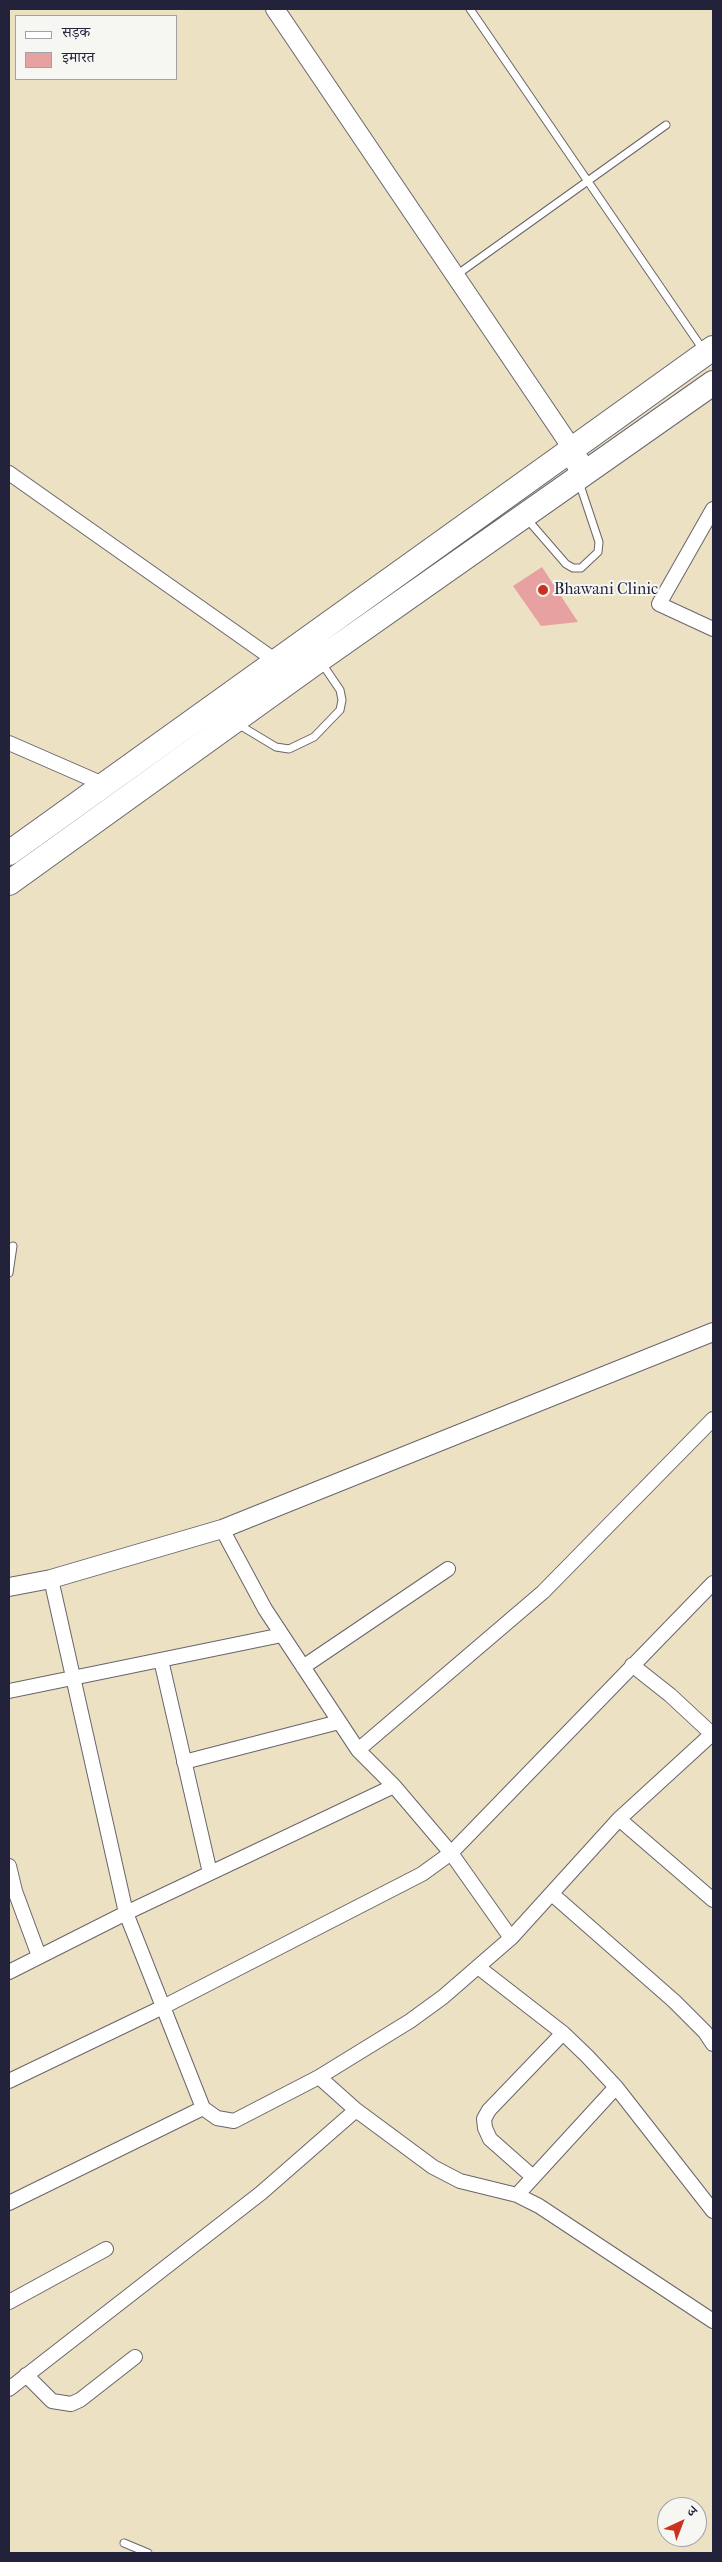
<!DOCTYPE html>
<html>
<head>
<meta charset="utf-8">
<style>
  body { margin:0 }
  #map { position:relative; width:722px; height:2562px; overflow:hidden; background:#ece2c3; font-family:"IM FELL French Canon","Noto Serif Devanagari",serif }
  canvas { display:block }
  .frame { position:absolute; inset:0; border:10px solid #22223b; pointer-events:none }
  .legend { position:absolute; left:15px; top:15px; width:162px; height:65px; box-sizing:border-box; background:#f6f6f2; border:1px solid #a1a1a9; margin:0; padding:6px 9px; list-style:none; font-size:15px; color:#22223b }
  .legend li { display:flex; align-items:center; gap:10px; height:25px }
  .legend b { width:25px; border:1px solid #a1a1a9 }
  .north { position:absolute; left:657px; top:2497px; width:50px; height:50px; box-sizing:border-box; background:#f6f6f2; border:1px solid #a1a1a9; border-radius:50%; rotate:43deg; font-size:14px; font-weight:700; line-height:20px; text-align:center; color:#22223b }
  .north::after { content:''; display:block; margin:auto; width:18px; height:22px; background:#c8321e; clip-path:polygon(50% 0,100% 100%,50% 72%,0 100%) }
</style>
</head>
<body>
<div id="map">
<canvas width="722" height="2562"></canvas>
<div class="frame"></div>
<ul class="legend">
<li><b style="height:6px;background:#fff"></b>सड़क</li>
<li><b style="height:14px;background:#e6a1a0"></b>इमारत</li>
</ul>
<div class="north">उ</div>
</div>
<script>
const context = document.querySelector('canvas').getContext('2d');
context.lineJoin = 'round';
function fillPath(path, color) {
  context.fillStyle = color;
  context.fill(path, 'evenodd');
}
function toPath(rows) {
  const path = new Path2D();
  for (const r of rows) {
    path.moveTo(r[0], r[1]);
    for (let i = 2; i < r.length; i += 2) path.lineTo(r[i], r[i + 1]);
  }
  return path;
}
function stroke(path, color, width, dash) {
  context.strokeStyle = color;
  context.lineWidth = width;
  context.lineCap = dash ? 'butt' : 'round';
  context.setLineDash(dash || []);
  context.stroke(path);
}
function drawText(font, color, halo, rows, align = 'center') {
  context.font = font + ' "IM FELL French Canon",serif';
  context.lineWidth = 4;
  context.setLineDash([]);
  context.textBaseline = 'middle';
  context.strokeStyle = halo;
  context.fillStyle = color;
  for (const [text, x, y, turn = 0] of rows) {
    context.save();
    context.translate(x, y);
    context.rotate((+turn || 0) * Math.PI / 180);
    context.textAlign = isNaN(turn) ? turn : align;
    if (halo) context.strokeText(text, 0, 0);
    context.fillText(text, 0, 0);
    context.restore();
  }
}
fillPath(toPath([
  [542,567,578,622,541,626,513,586]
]), '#e6a1a0');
const service = toPath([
  [470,9,704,351],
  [455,276,666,125],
  [527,519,566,564,573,568,581,568,598,552,599,542,578,479,565,458],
  [236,723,276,747,289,749,314,737,340,710,342,700,340,690,321,662],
  [9,1273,13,1246],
  [124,2543,148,2553]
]);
const minor = toPath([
  [9,473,276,661],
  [713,509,659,604,713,629],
  [9,743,103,784],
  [713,1419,543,1592,358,1750,394,1786,451,1853,511,1938,619,1819,713,1733],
  [222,1529,265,1609,358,1750],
  [51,1579,126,1913,394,1786],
  [161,1660,210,1873],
  [632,1665,670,1695,712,1734],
  [303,1667,448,1569],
  [9,1691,282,1635],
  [184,1762,339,1722],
  [619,1819,713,1900],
  [9,1866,15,1891,39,1956],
  [552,1894,674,2001,705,2032,713,2044],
  [478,1967,563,2033,587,2056,616,2087,713,2211],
  [9,1972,126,1913,203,2108,217,2118,234,2121,319,2077,410,2021,443,1997,511,1938],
  [319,2077,356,2110,433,2167,460,2181,517,2195,539,2206,713,2321],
  [9,2081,163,2007,422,1874,451,1853,713,1583],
  [533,2177,490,2139,485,2128,484,2119,489,2110,563,2033],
  [517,2195,616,2087],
  [9,2203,203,2108],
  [9,2302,106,2249],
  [26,2375,52,2401,71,2404,80,2400,135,2357],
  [9,2389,261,2193,356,2110]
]);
const tertiary = toPath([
  [275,9,588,472],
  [9,1587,51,1579,222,1529,713,1332]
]);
const trunk = toPath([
  [9,853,713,348],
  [9,883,319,660,713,383]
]);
stroke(service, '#69656b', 9);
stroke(minor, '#69656b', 16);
stroke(tertiary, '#69656b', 20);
stroke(trunk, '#69656b', 26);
stroke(service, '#fff', 7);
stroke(minor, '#fff', 14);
stroke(tertiary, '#fff', 18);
stroke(trunk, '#fff', 24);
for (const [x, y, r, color] of [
  [543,590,6,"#c8321e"]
]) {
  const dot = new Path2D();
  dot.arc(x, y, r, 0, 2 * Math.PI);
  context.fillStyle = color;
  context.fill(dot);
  stroke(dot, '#f6f6f2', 2);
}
drawText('16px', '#22223b', '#f6f6f2', [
  ["Bhawani Clinic",554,590]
], 'left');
</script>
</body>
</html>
